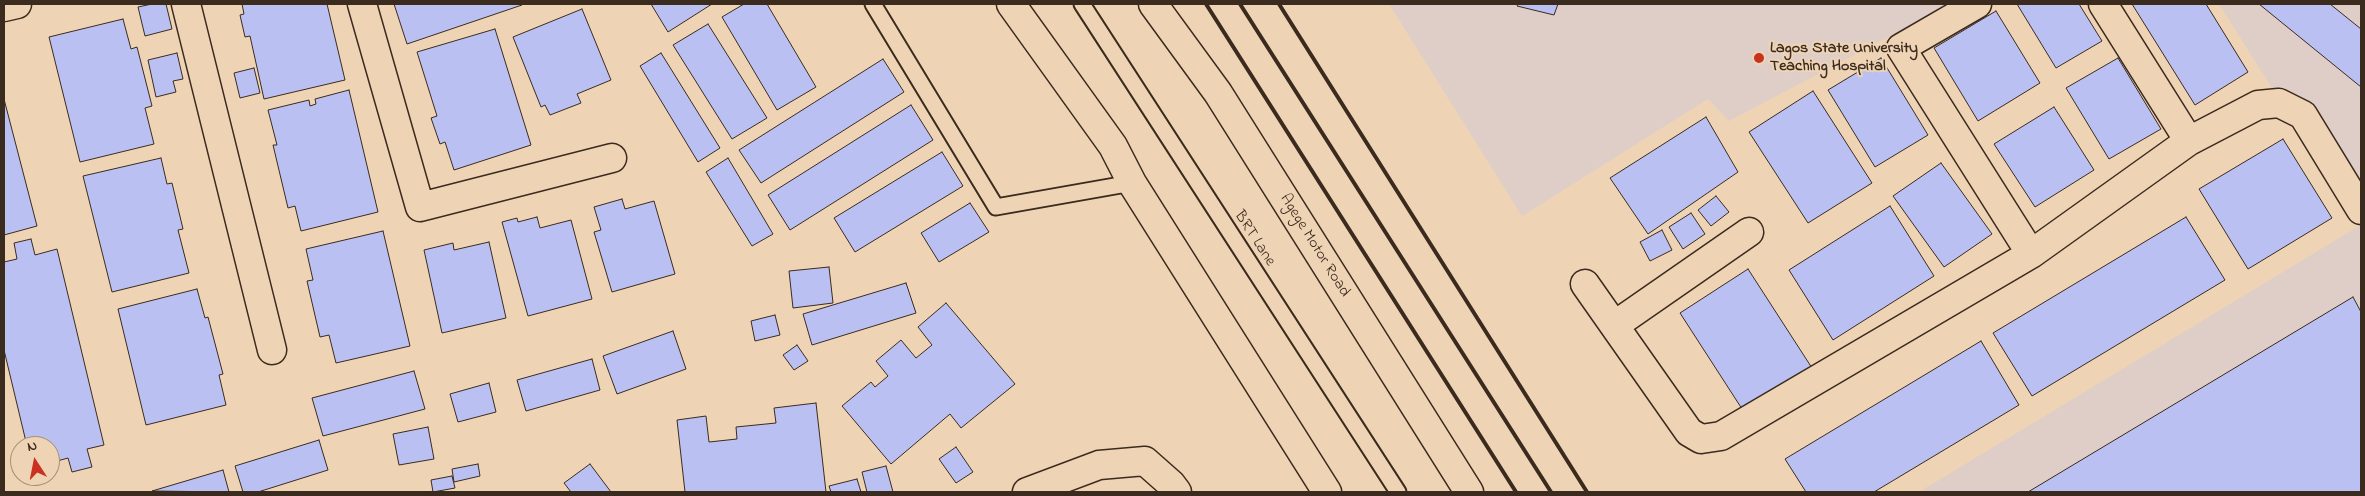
<!DOCTYPE html>
<html>
<head>
<meta charset="utf-8">
<style>
  body { margin:0 }
  #map { position:relative; width:2365px; height:496px; overflow:hidden; background:#eed4b5; font-family:"Indie Flower",sans-serif }
  canvas { display:block }
  .frame { position:absolute; inset:0; border:5px solid #3b2a1e; pointer-events:none }
  .north { position:absolute; left:10px; top:436px; width:50px; height:50px; box-sizing:border-box; background:#eed4b5; border:1px solid #a69079; border-radius:50%; rotate:349deg; font-size:14px; font-weight:700; line-height:20px; text-align:center; color:#3b2a1e }
  .north::after { content:''; display:block; margin:auto; width:18px; height:22px; background:#c8321e; clip-path:polygon(50% 0,100% 100%,50% 72%,0 100%) }
</style>
</head>
<body>
<div id="map">
<canvas width="2365" height="496"></canvas>
<div class="frame"></div>
<div class="north">N</div>
</div>
<script>
const context = document.querySelector('canvas').getContext('2d');
context.lineJoin = 'round';
function fillPath(path, color) {
  context.fillStyle = color;
  context.fill(path, 'evenodd');
}
function toPath(rows) {
  const path = new Path2D();
  for (const r of rows) {
    path.moveTo(r[0], r[1]);
    for (let i = 2; i < r.length; i += 2) path.lineTo(r[i], r[i + 1]);
  }
  return path;
}
function stroke(path, color, width, dash) {
  context.strokeStyle = color;
  context.lineWidth = width;
  context.lineCap = dash ? 'butt' : 'round';
  context.setLineDash(dash || []);
  context.stroke(path);
}
function drawText(font, color, halo, rows, align = 'center') {
  context.font = font + ' "Indie Flower",sans-serif';
  context.lineWidth = 4;
  context.setLineDash([]);
  context.textBaseline = 'middle';
  context.strokeStyle = halo;
  context.fillStyle = color;
  for (const [text, x, y, turn = 0] of rows) {
    context.save();
    context.translate(x, y);
    context.rotate((+turn || 0) * Math.PI / 180);
    context.textAlign = isNaN(turn) ? turn : align;
    if (halo) context.strokeText(text, 0, 0);
    context.fillText(text, 0, 0);
    context.restore();
  }
}
fillPath(toPath([
  [1389,4,1951,4,1729,121,1708,99,1522,216],
  [2219,4,2361,4,2361,492,1919,492,2359,226]
]), '#decec7');
const building = toPath([
  [152,4,166,4,172,29,145,36,138,7,152,4],
  [242,4,327,4,345,80,264,99,250,36,245,37,240,15,244,14,242,4],
  [394,4,522,4,522,5,407,44,394,4],
  [651,4,712,4,668,32,651,4],
  [744,4,767,4,816,87,777,110,722,17,744,4],
  [1518,4,1558,4,1554,15,1517,6,1518,4],
  [2017,4,2079,4,2102,41,2056,68,2017,4],
  [2132,4,2206,4,2248,72,2195,105,2132,4],
  [2259,4,2330,4,2361,29,2361,87,2259,4],
  [582,9,611,80,577,94,581,103,550,115,545,105,541,107,513,37,582,9],
  [1996,11,2040,83,1978,121,1934,48,1996,11],
  [123,19,131,49,137,47,152,106,145,108,154,144,80,162,49,37,123,19],
  [708,24,767,118,732,139,673,45,708,24],
  [495,29,531,145,454,170,445,142,440,144,431,118,437,116,417,52,495,29],
  [177,53,183,79,173,81,176,92,156,97,148,60,177,53],
  [661,53,720,148,698,162,640,66,661,53],
  [1881,58,1928,135,1875,167,1828,90,1881,58],
  [2118,58,2161,129,2109,159,2066,88,2118,58],
  [883,59,904,92,761,183,739,150,883,59],
  [254,68,260,93,240,98,234,73,254,68],
  [349,90,378,212,301,231,295,206,288,208,273,145,277,145,268,110,309,100,310,106,316,104,315,99,349,90],
  [1813,91,1872,183,1808,223,1749,132,1813,91],
  [4,99,37,226,4,235,4,99],
  [911,105,933,140,790,230,768,195,911,105],
  [2054,107,2094,170,2035,207,1994,144,2054,107],
  [1706,117,1738,172,1648,234,1610,178,1706,117],
  [2283,139,2332,218,2248,269,2199,189,2283,139],
  [942,152,963,186,855,252,834,218,942,152],
  [161,158,167,184,172,183,183,229,178,230,189,273,112,292,83,176,161,158],
  [728,158,773,234,752,246,706,172,728,158],
  [1941,163,1992,234,1944,267,1893,196,1941,163],
  [1716,196,1729,212,1711,226,1698,210,1716,196],
  [622,199,625,209,654,201,675,274,612,292,594,232,601,230,594,207,622,199],
  [970,203,989,232,939,262,921,233,970,203],
  [1890,206,1934,276,1833,340,1789,270,1890,206],
  [1691,213,1705,234,1683,249,1669,227,1691,213],
  [537,217,540,228,571,220,592,299,528,316,502,222,517,218,518,222,537,217],
  [2186,217,2225,280,2032,396,1993,333,2186,217],
  [1662,230,1672,250,1650,261,1640,242,1662,230],
  [383,231,410,346,336,363,329,335,320,337,307,281,313,280,306,249,383,231],
  [31,239,35,255,57,249,104,445,87,449,92,467,72,472,68,458,50,463,50,446,27,446,4,350,4,262,17,259,14,243,31,239],
  [489,242,506,318,442,333,424,250,453,243,454,250,489,242],
  [829,267,833,303,793,308,789,271,829,267],
  [1748,269,1812,368,1744,412,1680,313,1748,269],
  [906,283,916,313,812,345,803,314,906,283],
  [197,289,205,318,208,317,223,374,219,375,226,405,146,425,118,309,197,289],
  [2353,297,2361,312,2361,492,2028,492,2353,297],
  [946,303,1015,384,961,428,950,414,891,464,842,406,871,382,875,387,888,376,876,361,901,340,916,358,932,345,918,327,946,303],
  [775,315,780,335,755,341,751,321,775,315],
  [673,331,686,369,617,394,603,356,673,331],
  [1981,341,2019,405,1874,492,1806,492,1785,459,1981,341],
  [797,345,808,361,794,370,783,355,797,345],
  [592,359,600,390,526,411,517,380,592,359],
  [414,371,425,409,323,436,312,398,414,371],
  [489,383,496,412,458,422,450,394,489,383],
  [816,403,826,492,685,492,677,420,706,416,709,442,737,439,736,427,776,423,774,408,816,403],
  [428,427,434,459,399,465,393,434,428,427],
  [319,440,328,470,258,492,243,492,235,466,319,440],
  [956,447,973,472,956,483,939,459,956,447],
  [478,464,480,476,454,482,452,469,478,464],
  [590,464,611,492,571,492,564,483,590,464],
  [886,466,893,492,867,492,862,472,886,466],
  [223,470,229,492,152,491,223,470],
  [452,476,455,488,433,492,431,480,452,476],
  [857,479,861,492,831,492,829,486,857,479]
]);
fillPath(building, '#bac1f2');
stroke(building, '#3b2a1e', 1);
const service = toPath([
  [873,4,996,207,1132,183],
  [1082,4,1398,492]
]);
const minor = toPath([
  [186,4,272,350],
  [362,4,420,207,612,158],
  [1977,4,1901,48,2031,254],
  [2103,4,2189,141],
  [4,7,17,4],
  [1585,284,1689,432,1701,439,1721,436,2031,254,2189,141,2258,105,2279,103,2303,115,2361,210],
  [1615,325,1749,232],
  [1027,492,1099,465,1145,461,1171,484,1177,492]
]);
const trunk = toPath([
  [1011,4,1113,146,1132,183,1327,492],
  [1153,4,1218,93,1469,492]
]);
stroke(service, '#3b2a1e', 19);
stroke(minor, '#3b2a1e', 31);
stroke(trunk, '#3b2a1e', 31);
stroke(service, '#eed4b5', 15);
stroke(minor, '#eed4b5', 28);
stroke(trunk, '#eed4b5', 28);
stroke(toPath([
  [1206,4,1516,492],
  [1240,4,1551,492],
  [1279,4,1587,492]
]), '#3b2a1e', 4);
for (const [x, y, r, color] of [
  [1759,58,6,"#c8321e"]
]) {
  const dot = new Path2D();
  dot.arc(x, y, r, 0, 2 * Math.PI);
  context.fillStyle = color;
  context.fill(dot);
  stroke(dot, '#eed4b5', 2);
}
drawText('bold 16px', '#3b2a1e', '#eed4b5', [
  ["Lagos State University",1770,49],
  ["Teaching Hospital",1770,67]
], 'left');
drawText('16px', '#3b2a1e', '#eed4b5', [
  ["BRT Lane",1254,239,57],
  ["Agege Motor Road",1314,246,58]
]);
</script>
</body>
</html>
